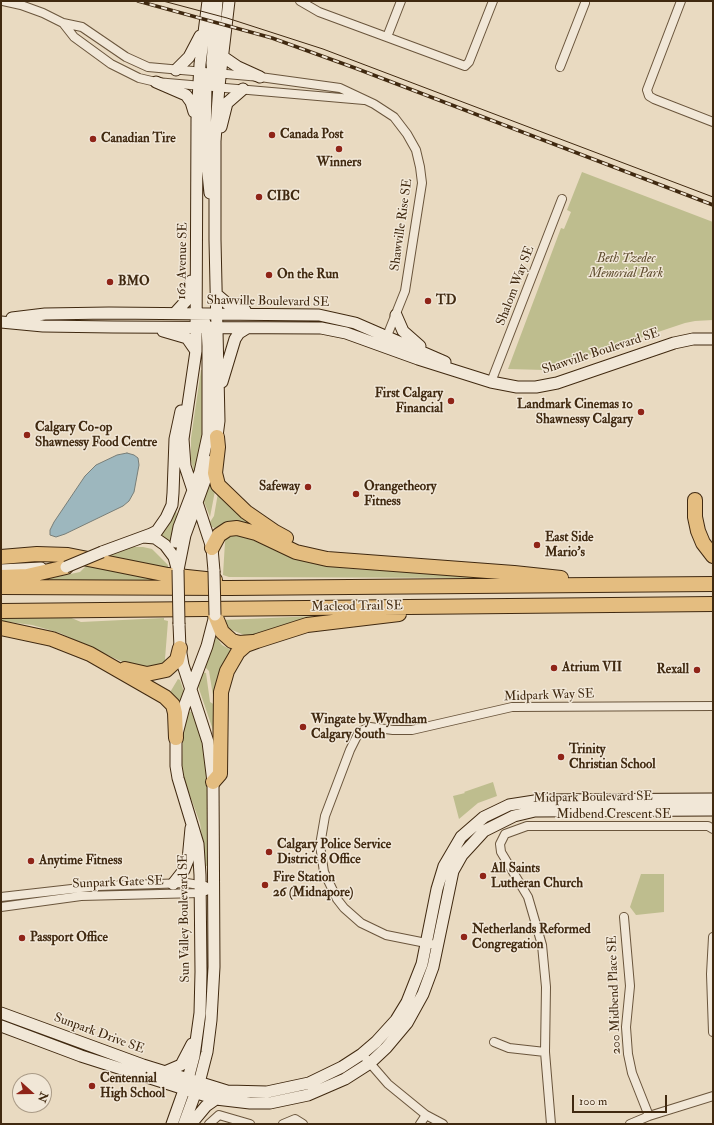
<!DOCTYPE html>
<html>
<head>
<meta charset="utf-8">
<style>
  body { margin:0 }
  #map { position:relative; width:714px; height:1125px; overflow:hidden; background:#e9dac1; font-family:"IM FELL Double Pica",serif }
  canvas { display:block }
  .frame { position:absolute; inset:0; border:2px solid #402910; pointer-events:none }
  .north { position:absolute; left:12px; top:1073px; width:40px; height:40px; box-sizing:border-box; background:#f1e7d7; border:1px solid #aa9b87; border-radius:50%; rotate:111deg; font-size:11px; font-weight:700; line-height:16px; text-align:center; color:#402910 }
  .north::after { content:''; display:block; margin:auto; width:14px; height:18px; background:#8f2418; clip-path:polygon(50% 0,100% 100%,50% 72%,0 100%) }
  .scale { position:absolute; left:572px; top:1095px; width:95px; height:18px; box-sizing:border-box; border:2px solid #402910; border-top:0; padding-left:5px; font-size:12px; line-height:14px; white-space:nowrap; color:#402910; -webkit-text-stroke:3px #f1e7d7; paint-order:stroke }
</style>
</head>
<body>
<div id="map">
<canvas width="714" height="1125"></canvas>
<div class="frame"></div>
<div class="north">N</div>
<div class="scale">100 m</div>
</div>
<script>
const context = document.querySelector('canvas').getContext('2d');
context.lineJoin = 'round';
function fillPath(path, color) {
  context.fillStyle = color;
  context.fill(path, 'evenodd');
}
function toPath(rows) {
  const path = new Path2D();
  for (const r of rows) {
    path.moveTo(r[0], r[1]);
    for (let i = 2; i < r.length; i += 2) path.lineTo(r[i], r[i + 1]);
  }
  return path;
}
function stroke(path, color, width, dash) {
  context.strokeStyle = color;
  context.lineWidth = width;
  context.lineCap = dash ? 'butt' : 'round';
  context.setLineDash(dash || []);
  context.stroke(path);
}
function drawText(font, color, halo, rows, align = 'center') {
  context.font = font + ' "IM FELL Double Pica",serif';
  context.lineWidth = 3;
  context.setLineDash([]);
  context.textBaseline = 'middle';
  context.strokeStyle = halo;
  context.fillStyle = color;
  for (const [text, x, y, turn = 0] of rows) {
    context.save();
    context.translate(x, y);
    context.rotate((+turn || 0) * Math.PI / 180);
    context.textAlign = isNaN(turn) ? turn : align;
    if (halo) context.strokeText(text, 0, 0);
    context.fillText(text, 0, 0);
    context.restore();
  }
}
fillPath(toPath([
  [582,172,713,222,713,320,695,321,685,323,544,370,508,369,561,228,564,229,571,212,567,210],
  [201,370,204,370,204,431,197,472,194,472,191,460,191,438],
  [209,485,211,485,215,491,210,517,203,499],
  [218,493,262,528,227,523,215,528,212,527,210,522,214,516],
  [176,508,177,518,173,543,170,544,161,534],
  [226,535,241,535,321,565,354,569,485,576,485,578,229,577,223,575,225,542,222,537],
  [130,547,143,547,152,549,168,565,168,571,104,557],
  [88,564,168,578,168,585,33,582,80,572],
  [316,616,252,635,244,635,225,627,223,620],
  [1,617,69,617,81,622,164,618,164,620,168,621,165,659,167,663,151,668,129,665,60,633,32,625,1,621],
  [213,638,217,638,222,645,231,650,232,653,214,702,209,671,204,666],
  [202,672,206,673,210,702,215,705,216,730,213,730,198,686],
  [178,679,180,680,185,695,182,705,169,694],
  [188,711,192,712,201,739,208,777,209,866,206,866,200,823,184,779,182,765,183,731],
  [493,782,497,796,478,803,459,819,453,796,465,793,464,792],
  [641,874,664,874,664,912,636,915,630,907]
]), '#bebd8e');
const water = toPath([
  [127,453,134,455,138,458,139,465,134,492,129,501,123,506,65,534,56,537,50,535,50,530,54,522,85,476,96,465,117,455,127,453]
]);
fillPath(water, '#9db7be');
stroke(water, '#787e78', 1);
const street = toPath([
  [3,1,21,5,43,13,63,23,82,27,126,57,148,67,260,77,340,88,374,104,394,117,407,134,416,150,420,167,422,183,405,291,385,341],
  [300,1,319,12,465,66,469,62,493,1],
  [681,1,647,90,649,96,654,99,713,122],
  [63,23,74,37,111,64,139,78,156,82,364,100],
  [387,37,401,1],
  [560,67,585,3],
  [491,382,562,199],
  [1,897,98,886,187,883,205,886],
  [1,907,81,896,200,893,214,888],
  [624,917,630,986,626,1027,628,1054,632,1073,649,1116],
  [713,937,711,974,713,1032],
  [431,944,386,935,361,923,344,908,337,899,324,872,320,845,325,816,350,750,359,732,370,727,393,730,412,730,512,707,713,706],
  [494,1042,509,1048,545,1052],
  [362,1054,388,1084,426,1115,443,1124],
  [209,1124,219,1115,250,1124],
  [283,1124,295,1119,303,1124],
  [420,1124,426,1115],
  [551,1124,545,1052,546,987,542,945,528,897,501,852,500,844,505,834,527,826,708,826,713,829],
  [630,1124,649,1116,713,1096]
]);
const secondary = toPath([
  [208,1,200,64,197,119,196,351,183,439,185,466,212,548,214,571],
  [217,1,212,63,213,75,218,85],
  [222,56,238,67,260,77],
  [176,70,189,57,200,36],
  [202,76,206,84,205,144,210,193],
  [156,82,186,95,191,102,194,112],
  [221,127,227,103,243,89],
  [216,294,229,305,245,310],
  [175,313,186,301,191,281],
  [396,315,403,331,420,346],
  [12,318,45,314,109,313,319,315,355,323,445,362],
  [1,322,43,326,113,327,321,328,346,333,418,359,491,382,517,387,536,387,557,383,674,343,693,339,713,339],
  [163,331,187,338,196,351],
  [222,382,235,339,239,333,247,328],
  [216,444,219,421,215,240,215,141,219,86,229,1],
  [143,537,155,538,165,545,174,557,177,568],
  [176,542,179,527,200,472,208,435,208,346,207,327,204,321],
  [102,552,151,534,157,531,166,518,172,505,173,493,175,439,181,411],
  [1,570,41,568],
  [178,570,185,535,212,461],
  [179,624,180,648,183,665,208,742,213,782,214,967,211,1020,207,1052,199,1083,184,1124],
  [173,884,184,870,188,860,191,828],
  [1,1013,143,1065,227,1091,267,1092,309,1083,342,1067,362,1054,376,1042,396,1020,407,1002,422,964,437,889,444,866,461,837,484,817,509,805,541,800,713,799],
  [1,1026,81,1056,216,1099,250,1103,270,1103,308,1095,345,1079,370,1063,386,1048,407,1023,423,994,433,967,453,871,462,855,484,831,514,816,535,811,713,810],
  [167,1071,181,1065,192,1044],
  [172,1124,188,1079,194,1056,200,1013,201,972,200,875,198,844,178,778,176,766,176,738,184,707,207,646,215,615],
  [191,1124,206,1106,216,1099]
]);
const highway = toPath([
  [217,437,218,447,215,473,218,485,246,512,275,532,286,538],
  [695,500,695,517,698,531,703,543,713,556],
  [212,548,219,535,228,529,237,528,256,533,296,552,327,559,514,573,561,578],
  [1,557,37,554,68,555,168,575,215,580],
  [1,577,27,576,66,567],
  [1,587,229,588,713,584],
  [1,611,713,604],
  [215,615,222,632,232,641,239,643,253,642],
  [1,628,52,639,90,654,165,697,173,705,175,713,176,738],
  [125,669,147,674,166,670,177,660,180,648],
  [213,782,220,774,221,692,227,671,238,652,246,645,257,641,307,625,399,614]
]);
stroke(street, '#6a553c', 10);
stroke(secondary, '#402910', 13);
stroke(highway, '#402910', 16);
stroke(street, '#f1e7d7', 8);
stroke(secondary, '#f1e7d7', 11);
stroke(highway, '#e4bd80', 14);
stroke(toPath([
  [163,1,227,18,323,49,713,197]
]), '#402910', 1);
const rail = toPath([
  [138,1,272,38,355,68,713,205]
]);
stroke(rail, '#402910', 3.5);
stroke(rail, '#f1e7d7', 2, [6]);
const secondaryBridge = toPath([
  [66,567,102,552],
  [178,570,179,624],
  [214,571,215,615]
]);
stroke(secondaryBridge, '#402910', 13, []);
stroke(secondaryBridge, '#f1e7d7', 11);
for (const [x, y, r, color] of [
  [272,135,4,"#8f2418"],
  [93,139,4,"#8f2418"],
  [339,149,4,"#8f2418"],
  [259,197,4,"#8f2418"],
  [269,275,4,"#8f2418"],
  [110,282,4,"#8f2418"],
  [428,301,4,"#8f2418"],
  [451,401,4,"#8f2418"],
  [641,412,4,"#8f2418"],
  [27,435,4,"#8f2418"],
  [308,487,4,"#8f2418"],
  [356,494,4,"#8f2418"],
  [537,545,4,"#8f2418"],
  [554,668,4,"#8f2418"],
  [697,670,4,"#8f2418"],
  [303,727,4,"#8f2418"],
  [561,757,4,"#8f2418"],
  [269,852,4,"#8f2418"],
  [31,861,4,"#8f2418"],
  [483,876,4,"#8f2418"],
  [265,885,4,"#8f2418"],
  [464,937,4,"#8f2418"],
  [22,938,4,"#8f2418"],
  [92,1086,4,"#8f2418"]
]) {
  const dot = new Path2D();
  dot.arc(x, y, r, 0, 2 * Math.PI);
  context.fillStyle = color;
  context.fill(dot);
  stroke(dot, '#f1e7d7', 1.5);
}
drawText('bold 13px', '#402910', '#f1e7d7', [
  ["Canada Post",280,135],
  ["Canadian Tire",101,139],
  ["Winners",339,163,"center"],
  ["CIBC",267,197],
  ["On the Run",277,275],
  ["BMO",118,282],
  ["TD",436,301],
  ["First Calgary",443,394,"right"],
  ["Financial",443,409,"right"],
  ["Landmark Cinemas 10",633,405,"right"],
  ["Shawnessy Calgary",633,420,"right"],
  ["Calgary Co-op",35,428],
  ["Shawnessy Food Centre",35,443],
  ["Safeway",300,487,"right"],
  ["Orangetheory",364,487],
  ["Fitness",364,502],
  ["East Side",545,538],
  ["Mario's",545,553],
  ["Atrium VII",562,668],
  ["Rexall",689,670,"right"],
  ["Wingate by Wyndham",311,720],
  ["Calgary South",311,735],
  ["Trinity",569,750],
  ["Christian School",569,765],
  ["Calgary Police Service",277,845],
  ["District 8 Office",277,860],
  ["Anytime Fitness",39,861],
  ["All Saints",491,869],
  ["Lutheran Church",491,884],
  ["Fire Station",273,878],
  ["26 (Midnapore)",273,893],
  ["Netherlands Reformed",472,930],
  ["Congregation",472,945],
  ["Passport Office",30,938],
  ["Centennial",100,1079],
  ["High School",100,1094]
], 'left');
drawText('13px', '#402910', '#f1e7d7', [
  ["Shawville Rise SE",402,225,-82],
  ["162 Avenue SE",183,261,-89],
  ["Shalom Way SE",516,286,-69],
  ["Shawville Boulevard SE",268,302,1],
  ["Shawville Boulevard SE",601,352,-18],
  ["Macleod Trail SE",357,607,-1],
  ["Midpark Way SE",549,696,-2],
  ["Midpark Boulevard SE",593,798,-1],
  ["Midbend Crescent SE",614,815],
  ["Sunpark Gate SE",118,883,-2],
  ["Sun Valley Boulevard SE",185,918,-91],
  ["200 Midbend Place SE",615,995,-92],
  ["Sunpark Drive SE",99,1034,20]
]);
drawText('italic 13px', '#604e30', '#f1e7d7', [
  ["Beth Tzedec",626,259],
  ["Memorial Park",626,274]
]);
</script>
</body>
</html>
